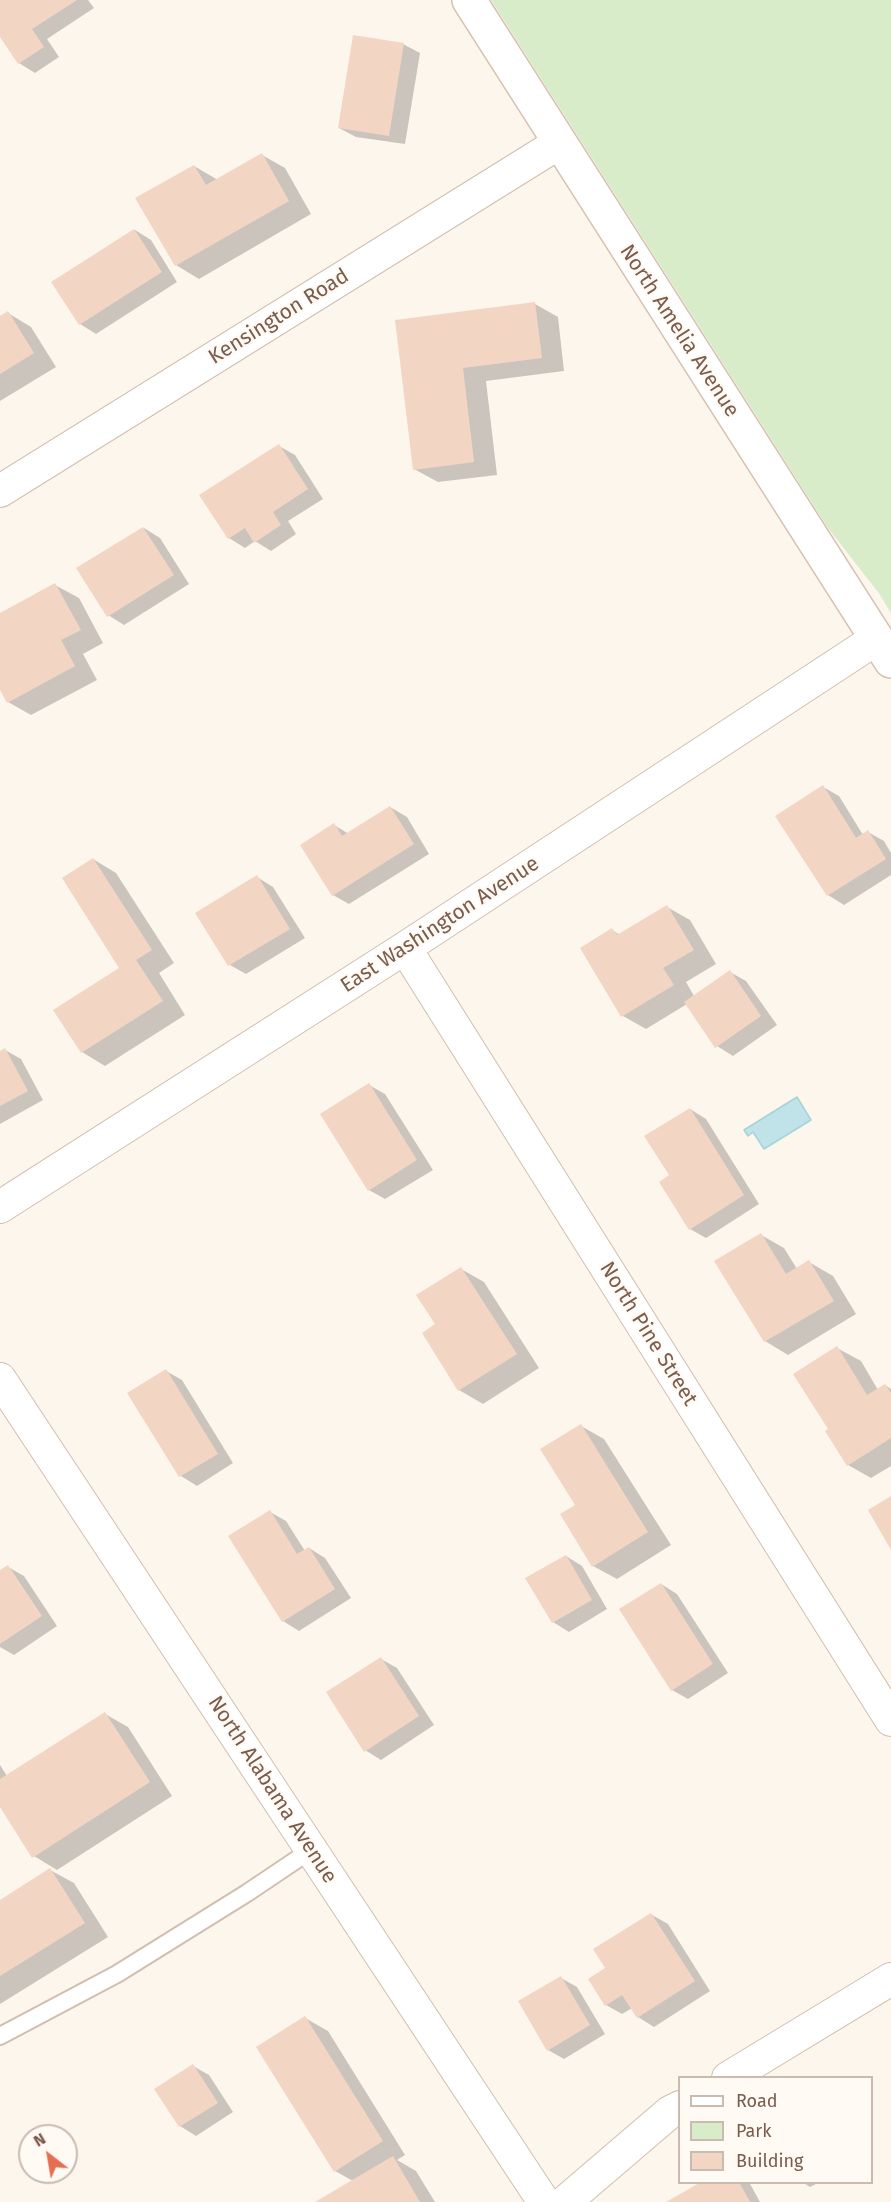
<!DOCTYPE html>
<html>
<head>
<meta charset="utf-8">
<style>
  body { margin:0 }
  #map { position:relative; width:891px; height:2202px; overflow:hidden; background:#fdf6ec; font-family:"Fira Sans",sans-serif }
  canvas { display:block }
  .legend { position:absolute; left:678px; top:2076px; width:195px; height:108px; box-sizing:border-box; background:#fffaf3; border:2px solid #cabbb1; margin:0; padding:8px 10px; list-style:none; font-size:18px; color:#7a5c4d }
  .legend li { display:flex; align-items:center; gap:12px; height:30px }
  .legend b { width:30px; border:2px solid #cabbb1 }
  .north { position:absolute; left:18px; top:2124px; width:60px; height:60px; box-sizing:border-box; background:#fffaf3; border:2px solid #cabbb1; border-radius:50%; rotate:329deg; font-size:16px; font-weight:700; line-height:24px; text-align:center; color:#7a5c4d }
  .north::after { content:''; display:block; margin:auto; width:21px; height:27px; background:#e76f51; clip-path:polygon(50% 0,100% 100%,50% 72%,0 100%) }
</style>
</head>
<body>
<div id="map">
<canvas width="891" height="2202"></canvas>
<ul class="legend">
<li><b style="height:8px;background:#fff"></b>Road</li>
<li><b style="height:16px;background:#d8ecc9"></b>Park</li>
<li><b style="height:16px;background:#f3d5c3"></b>Building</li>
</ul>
<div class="north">N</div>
</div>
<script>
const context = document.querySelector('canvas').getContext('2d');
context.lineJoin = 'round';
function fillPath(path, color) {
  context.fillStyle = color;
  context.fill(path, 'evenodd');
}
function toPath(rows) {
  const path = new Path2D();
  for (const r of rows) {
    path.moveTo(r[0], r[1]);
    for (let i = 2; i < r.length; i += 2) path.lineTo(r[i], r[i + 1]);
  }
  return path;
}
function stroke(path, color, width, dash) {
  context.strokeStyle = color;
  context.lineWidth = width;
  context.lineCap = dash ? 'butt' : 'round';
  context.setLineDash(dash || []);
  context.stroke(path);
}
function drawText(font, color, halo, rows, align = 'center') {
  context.font = font + ' "Fira Sans",sans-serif';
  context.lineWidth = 4.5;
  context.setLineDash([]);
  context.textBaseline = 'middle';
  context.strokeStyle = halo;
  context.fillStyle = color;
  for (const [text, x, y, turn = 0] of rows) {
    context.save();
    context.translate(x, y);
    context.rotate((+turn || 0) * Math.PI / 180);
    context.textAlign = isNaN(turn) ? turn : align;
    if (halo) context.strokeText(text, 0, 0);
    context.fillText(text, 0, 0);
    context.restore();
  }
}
fillPath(toPath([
  [491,0,891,0,891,613,878,592,828,528]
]), '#d8ecc9');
const water = toPath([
  [797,1097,811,1120,764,1149,753,1132,748,1136,744,1130,797,1097]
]);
fillPath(water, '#bfe3e8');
stroke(water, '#a5d3da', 1.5);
fillPath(toPath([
  [0,0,88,0,94,8,47,39,59,57,35,73,19,63,0,34],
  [403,44,420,53,405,144,356,137,339,128],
  [262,155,285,168,311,214,199,279,176,265,194,166,218,180],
  [135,230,151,240,177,282,96,334,80,324],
  [535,304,558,317,564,371,486,381,497,475,438,482,414,469,397,321],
  [8,313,31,327,56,367,0,401,0,318],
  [279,446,295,455,323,499,288,521,296,534,271,551,255,541,245,548,229,538],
  [144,528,160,538,189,584,124,625,108,615],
  [55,585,79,598,103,643,83,654,97,680,31,715,8,702,0,687,0,615],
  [823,787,839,796,863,835,868,832,884,841,891,853,891,875,844,905,828,895],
  [390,807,407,817,429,854,349,904,333,895,334,825,349,834],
  [93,859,116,873,174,963,159,973,185,1015,105,1066,82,1052,121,968],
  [257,877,273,887,305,938,246,974,230,965],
  [667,907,690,920,716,964,686,982,694,996,730,972,746,981,777,1025,733,1056,717,1046,687,1004,646,1029,623,1016,612,930,620,935],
  [5,1050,21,1059,43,1100,0,1124,0,1052],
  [369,1085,385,1094,433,1170,385,1199,369,1190],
  [690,1109,706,1119,759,1204,706,1238,690,1229,671,1176],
  [761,1235,784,1248,797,1269,809,1262,833,1276,856,1314,788,1355,765,1341],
  [461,1269,484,1282,539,1368,483,1404,459,1390,424,1334,437,1325],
  [837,1348,861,1361,878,1390,885,1385,891,1389,891,1466,871,1478,848,1465,830,1430],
  [166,1371,182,1380,233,1463,197,1486,181,1476,129,1394],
  [581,1426,604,1439,671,1545,617,1579,593,1566],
  [270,1512,286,1521,305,1551,309,1548,325,1558,351,1598,299,1631,283,1621,230,1537],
  [566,1556,582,1566,607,1609,569,1632,553,1622],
  [8,1567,24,1576,57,1626,14,1655,0,1647,0,1572],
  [661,1584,677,1594,728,1673,688,1699,672,1690],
  [381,1659,397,1668,434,1725,381,1760,365,1750],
  [105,1714,128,1727,172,1796,57,1870,34,1856,0,1804,0,1765,7,1776],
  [50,1870,74,1883,108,1937,0,2004,0,1901],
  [652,1915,668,1924,710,1991,654,2027,638,2017,632,2008,622,2014,606,2005,607,1969],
  [561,1978,577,1987,605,2034,564,2059,548,2050],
  [305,2018,328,2031,405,2155,397,2160,416,2171,435,2202,318,2202,353,2181,335,2171],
  [193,2066,209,2075,233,2112,196,2136,180,2126,156,2090],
  [704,2182,749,2182,760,2202,669,2202],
  [802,2182,820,2182,810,2187]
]), '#0003');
fillPath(toPath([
  [0,0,77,0,32,29,44,47,18,64,0,37],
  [353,35,404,43,389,136,338,128],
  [262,153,289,201,175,266,135,198,194,165,206,185],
  [134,229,162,272,79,325,51,282],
  [535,302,542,358,463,368,474,462,413,470,395,320],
  [8,311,34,353,0,374,0,316],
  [279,444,308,489,273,512,281,525,254,543,245,528,228,539,199,495],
  [143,527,174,575,107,617,76,568],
  [55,583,81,630,61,640,75,666,7,703,0,690,0,613],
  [823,785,856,838,868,830,886,859,827,896,775,816],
  [390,806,414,844,332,896,300,845,334,823,342,836],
  [93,858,152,950,136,960,163,1001,81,1053,53,1010,119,968,62,878],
  [257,875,290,929,228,966,195,913],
  [667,905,694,950,663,968,674,985,621,1017,580,948,612,928,617,935],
  [730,970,761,1016,715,1048,684,1002],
  [5,1048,28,1091,0,1106,0,1051],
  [369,1083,417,1160,368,1191,320,1114],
  [690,1108,744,1195,689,1230,659,1182,669,1175,644,1136],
  [761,1233,786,1274,809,1260,834,1301,764,1342,714,1261],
  [461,1267,517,1354,458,1391,422,1333,435,1324,416,1295],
  [837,1346,867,1395,885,1384,891,1393,891,1438,847,1466,825,1431,828,1429,793,1374],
  [166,1369,218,1454,179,1477,127,1393],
  [581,1424,648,1532,592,1567,560,1514,575,1505,540,1449],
  [891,1496,891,1550,868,1510],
  [270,1510,297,1554,309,1547,335,1589,282,1622,228,1536],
  [566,1555,592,1600,552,1623,525,1578],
  [8,1565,42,1616,0,1644,0,1570],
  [661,1583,713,1664,671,1691,619,1609],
  [381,1657,419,1716,364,1752,326,1692],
  [105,1712,150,1782,32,1858,0,1807,0,1779],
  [50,1868,85,1923,0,1976,0,1900],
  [651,1913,695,1981,637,2018,622,1995,605,2006,588,1979,605,1968,593,1949],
  [561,1976,590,2025,547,2051,518,2001],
  [305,2016,383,2141,334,2172,256,2047],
  [193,2064,218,2103,179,2127,154,2089],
  [393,2156,420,2202,315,2202],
  [701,2182,739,2182,750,2202,666,2202]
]), '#f3d5c3');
const lane = toPath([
  [0,2036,117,1974,247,1893,311,1850]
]);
const street = toPath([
  [0,491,559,143],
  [405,948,891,1720],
  [0,1207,405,948,876,639],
  [0,1379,544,2202],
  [728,2078,891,1979],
  [565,2202,670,2112,680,2107]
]);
const secondary = toPath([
  [469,0,891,661]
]);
stroke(lane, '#d1beb0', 20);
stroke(street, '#d1beb0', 34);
stroke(secondary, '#d6c0b0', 36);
stroke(lane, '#fff', 16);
stroke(street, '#fff', 32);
stroke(secondary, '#fff', 33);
drawText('21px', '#7a5c4d', '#fffaf3', [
  ["Kensington Road",279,317,-32],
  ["North Amelia Avenue",679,331,57],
  ["East Washington Avenue",440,925,-33],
  ["North Pine Street",648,1334,58],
  ["North Alabama Avenue",272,1790,57]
]);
</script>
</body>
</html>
